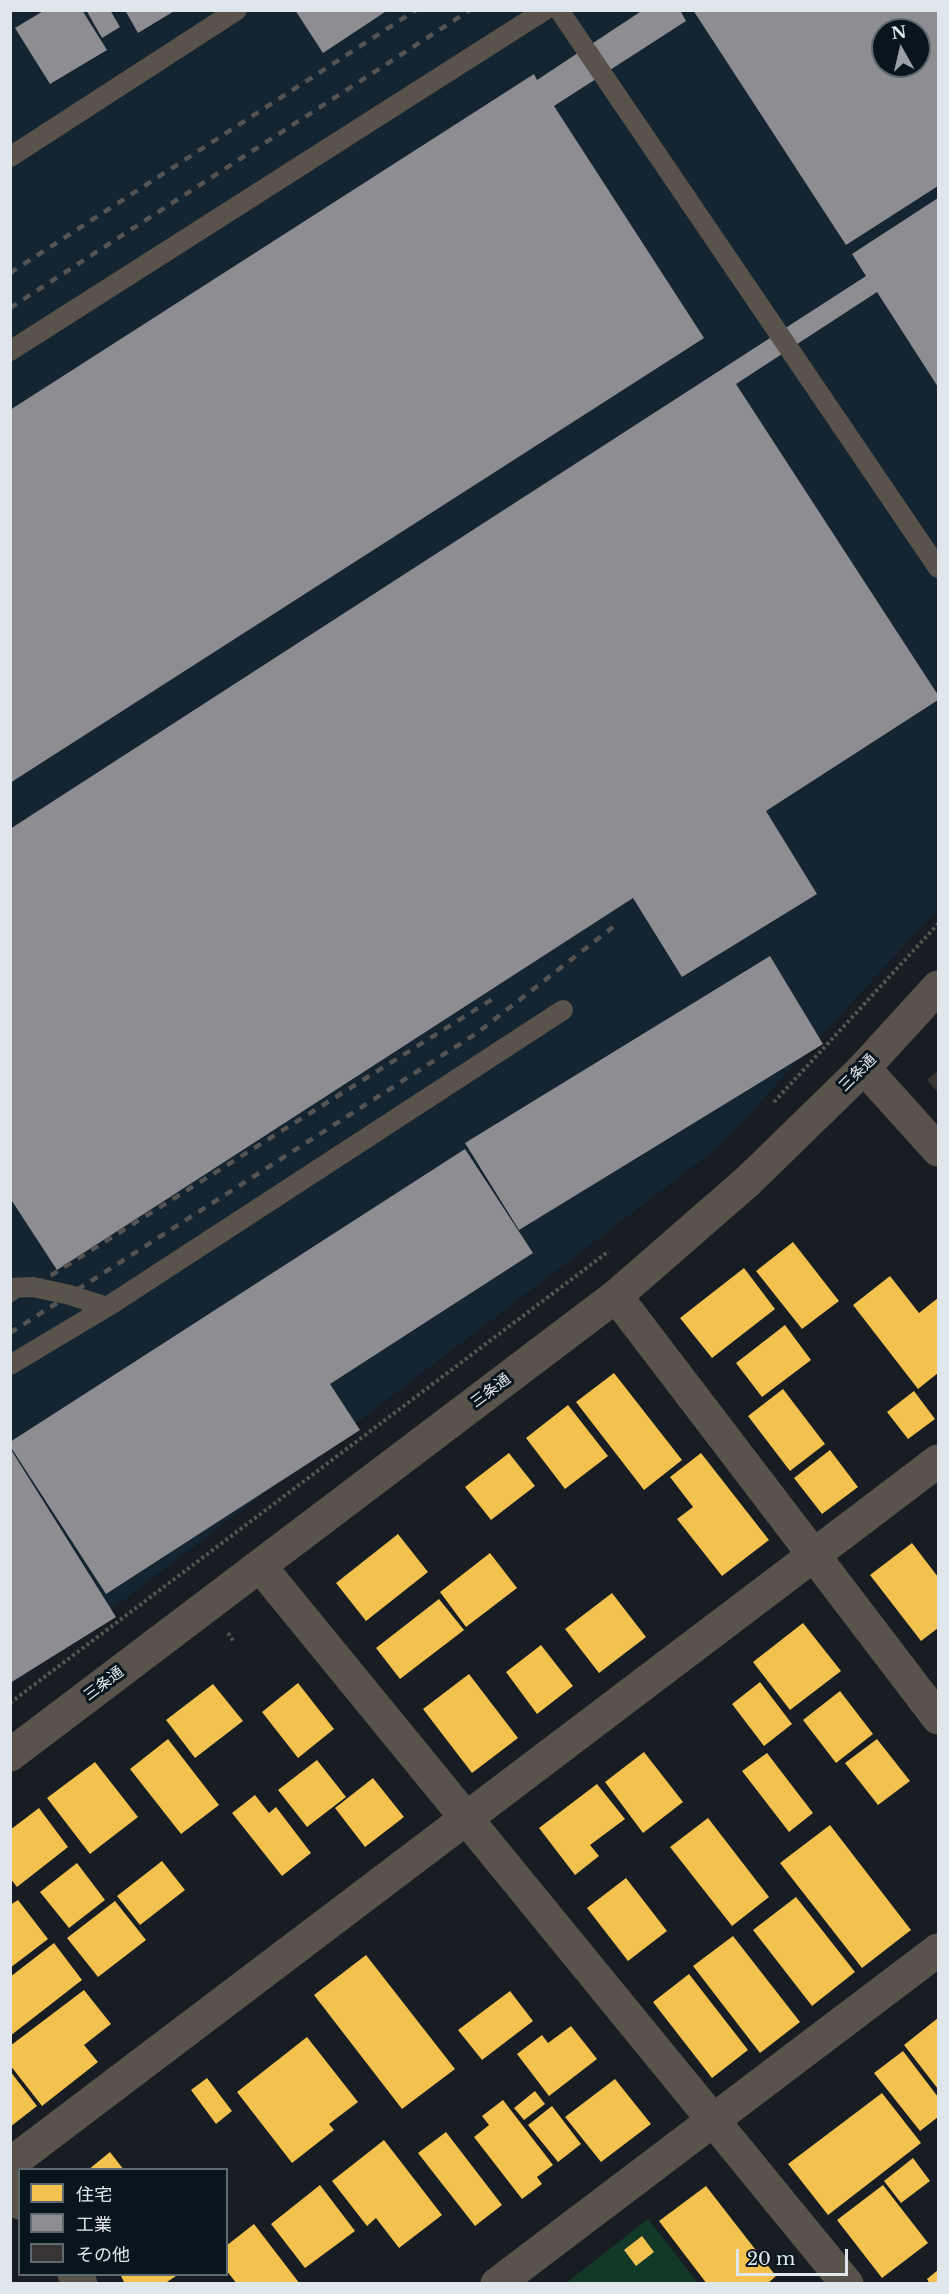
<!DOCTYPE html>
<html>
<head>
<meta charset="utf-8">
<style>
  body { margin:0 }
  #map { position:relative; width:949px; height:2294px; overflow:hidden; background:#171d22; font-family:"Libre Baskerville","Noto Sans JP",serif }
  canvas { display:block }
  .frame { position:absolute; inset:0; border:12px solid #dfe7ed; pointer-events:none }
  .legend { position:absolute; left:18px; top:2168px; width:210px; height:108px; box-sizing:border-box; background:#09151d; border:2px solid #5f6970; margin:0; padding:8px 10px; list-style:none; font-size:18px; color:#dfe7ed }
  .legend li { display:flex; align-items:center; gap:12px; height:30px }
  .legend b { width:30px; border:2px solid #5f6970 }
  .north { position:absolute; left:871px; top:18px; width:60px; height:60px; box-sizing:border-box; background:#09151d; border:2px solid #5f6970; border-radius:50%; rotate:352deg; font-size:16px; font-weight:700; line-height:24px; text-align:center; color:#dfe7ed }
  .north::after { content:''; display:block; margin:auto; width:21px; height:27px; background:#99a0a6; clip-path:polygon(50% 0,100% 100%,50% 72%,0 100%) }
  .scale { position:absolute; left:736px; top:2249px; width:112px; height:27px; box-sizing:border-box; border:3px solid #dfe7ed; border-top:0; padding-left:8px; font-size:18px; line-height:21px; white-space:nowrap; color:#dfe7ed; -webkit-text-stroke:4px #09151d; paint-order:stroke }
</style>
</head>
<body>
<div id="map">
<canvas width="949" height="2294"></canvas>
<div class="frame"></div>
<ul class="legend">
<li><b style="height:16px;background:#f2c14e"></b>住宅</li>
<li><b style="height:16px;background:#8d8d92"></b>工業</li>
<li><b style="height:16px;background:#383433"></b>その他</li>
</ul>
<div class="north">N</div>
<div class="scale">20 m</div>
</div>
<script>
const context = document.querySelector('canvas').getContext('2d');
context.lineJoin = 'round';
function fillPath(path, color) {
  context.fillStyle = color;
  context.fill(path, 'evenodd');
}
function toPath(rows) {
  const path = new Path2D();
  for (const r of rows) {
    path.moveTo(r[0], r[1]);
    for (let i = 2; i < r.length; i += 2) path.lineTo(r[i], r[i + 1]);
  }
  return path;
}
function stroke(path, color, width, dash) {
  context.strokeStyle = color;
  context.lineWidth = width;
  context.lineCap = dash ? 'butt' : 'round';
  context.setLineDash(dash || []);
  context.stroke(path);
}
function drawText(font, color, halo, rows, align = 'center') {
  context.font = font + ' "Libre Baskerville","Noto Sans JP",serif';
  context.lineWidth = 6;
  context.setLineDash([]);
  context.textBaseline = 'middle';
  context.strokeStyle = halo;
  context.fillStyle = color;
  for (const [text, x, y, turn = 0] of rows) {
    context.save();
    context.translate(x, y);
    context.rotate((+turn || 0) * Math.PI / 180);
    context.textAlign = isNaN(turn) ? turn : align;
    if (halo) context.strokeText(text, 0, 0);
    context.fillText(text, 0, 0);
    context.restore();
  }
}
fillPath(toPath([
  [11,11,938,11,938,909,719,1147,11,1686],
  [883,30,919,30,919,66,883,66]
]), '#142430');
fillPath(toPath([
  [648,2219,698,2283,565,2284]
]), '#123828');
fillPath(toPath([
  [793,1242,839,1301,802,1329,756,1271],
  [744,1268,775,1309,712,1358,680,1318],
  [890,1276,919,1313,938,1298,938,1373,918,1389,853,1305],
  [785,1325,811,1360,762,1397,736,1363],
  [614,1373,682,1460,644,1490,576,1402],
  [783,1389,825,1444,790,1471,748,1416],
  [914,1391,935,1419,908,1439,887,1412],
  [568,1405,608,1456,565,1489,526,1438],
  [830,1450,858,1487,822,1514,794,1478],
  [509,1453,535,1486,491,1520,465,1487],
  [701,1453,769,1540,722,1576,677,1519,693,1507,670,1477],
  [398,1534,428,1572,366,1621,336,1583],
  [912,1543,938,1577,938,1628,921,1641,870,1575],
  [490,1553,517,1588,466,1627,440,1592],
  [612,1593,646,1637,599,1673,565,1629],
  [439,1599,464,1630,400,1679,376,1648],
  [803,1623,841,1671,790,1710,753,1662],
  [541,1645,573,1686,537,1714,506,1672],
  [469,1674,518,1738,472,1773,423,1709],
  [760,1682,792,1724,764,1746,732,1704],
  [298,1683,334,1729,298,1758,262,1712],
  [213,1684,243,1721,195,1758,166,1720],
  [840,1691,873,1734,836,1763,803,1720],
  [168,1739,219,1805,181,1834,130,1769],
  [877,1739,910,1781,878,1805,845,1763],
  [644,1752,683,1802,643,1833,605,1782],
  [767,1753,813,1813,789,1832,742,1771],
  [317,1760,346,1797,307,1827,278,1790],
  [95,1762,138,1817,90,1854,47,1798],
  [373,1778,404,1817,365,1847,335,1808],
  [597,1784,625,1819,590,1845,599,1856,575,1875,539,1828],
  [255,1795,269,1813,276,1807,311,1853,282,1876,232,1813],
  [39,1808,68,1847,17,1887,10,1878,10,1830],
  [708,1818,769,1897,732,1926,670,1847],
  [830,1825,911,1930,862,1968,780,1863],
  [162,1861,185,1890,140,1925,117,1896],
  [77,1863,105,1900,69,1928,40,1892],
  [626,1878,667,1931,628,1961,587,1908],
  [796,1897,855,1972,812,2006,753,1930],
  [18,1900,48,1939,10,1968,10,1905],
  [115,1901,146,1940,98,1977,67,1938],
  [733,1936,800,2022,760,2053,693,1966],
  [54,1943,82,1980,10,2036,10,1977],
  [366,1955,455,2069,402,2109,314,1995],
  [689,1974,748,2050,712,2078,653,2002],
  [84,1990,111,2024,84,2045,98,2062,42,2106,10,2065,10,2046],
  [510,1991,533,2021,482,2060,458,2030],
  [938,2018,938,2089,904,2045],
  [571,2026,597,2059,549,2096,517,2054,542,2035,548,2043],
  [307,2037,358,2102,329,2124,334,2130,292,2163,237,2092],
  [903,2051,938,2097,938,2117,920,2131,874,2073],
  [10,2071,37,2106,10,2127],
  [207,2078,232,2111,216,2124,191,2090],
  [615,2079,651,2124,601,2162,565,2117],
  [535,2091,545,2104,524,2120,514,2108],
  [882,2093,921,2143,828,2215,788,2164],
  [503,2100,553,2165,537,2177,542,2184,522,2199,474,2137,489,2125,482,2116],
  [552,2106,581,2144,558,2162,528,2125],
  [446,2132,502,2205,475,2226,418,2153],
  [384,2140,442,2215,399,2248,376,2218,367,2226,332,2181],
  [110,2152,124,2170,88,2170],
  [913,2158,930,2181,901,2203,884,2181],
  [320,2185,355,2231,305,2268,271,2224],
  [883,2185,928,2243,882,2278,837,2220],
  [706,2186,776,2276,767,2284,707,2284,659,2221],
  [254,2224,300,2284,237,2284,226,2270,226,2246],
  [642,2236,654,2252,636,2266,624,2250],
  [938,2270,938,2284,930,2284,927,2279],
  [120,2274,179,2274,164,2284,125,2284]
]), '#f2c14e');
fillPath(toPath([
  [45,10,82,10,107,50,50,84,15,28],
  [86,10,110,10,120,27,102,38],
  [125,10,176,10,138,33],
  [295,10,388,10,323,53],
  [643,10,680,10,686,21,554,106,704,338,10,783,10,410,534,74,537,80],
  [693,10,938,10,938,186,846,245],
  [883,30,919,30,919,66,883,66],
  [938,198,938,387,877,292,736,384,938,695,938,700,766,811,817,894,682,977,633,898,57,1270,10,1198,10,829,866,276,852,254],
  [770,956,823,1044,519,1230,465,1143],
  [465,1149,533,1253,330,1384,360,1430,106,1594,10,1446,10,1442],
  [10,1448,116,1617,10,1683]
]), '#8d8d92');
fillPath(toPath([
  [938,1070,938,1093,927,1080]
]), '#383433');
stroke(toPath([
  [774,1102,938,924],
  [228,1633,234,1642],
  [10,1703,609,1251]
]), '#575451', 4, [3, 3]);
stroke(toPath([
  [559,10,938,568],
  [10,157,237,10],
  [10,351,545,10],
  [10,1288,33,1287,70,1295,107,1307],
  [10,1365,107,1307,563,1010]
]), '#59534b', 20);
stroke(toPath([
  [864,1068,938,1150],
  [616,1296,938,1718],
  [260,1566,847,2284],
  [10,2164,938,1461],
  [10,2191,20,2203],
  [74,2274,81,2284],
  [497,2284,938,1950]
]), '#59534b', 33);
stroke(toPath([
  [10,1755,616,1296,748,1181,864,1068,938,987]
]), '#59534b', 33);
stroke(toPath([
  [10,273,416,10],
  [10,308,470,10],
  [10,1301,494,998],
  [10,1333,477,1033,613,927]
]), '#565452', 4.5, [8, 8]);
drawText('15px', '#dfe7ed', '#09151d', [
  ["三条通",858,1073,-45],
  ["三条通",491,1391,-37],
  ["三条通",104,1684,-37]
]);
</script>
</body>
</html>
